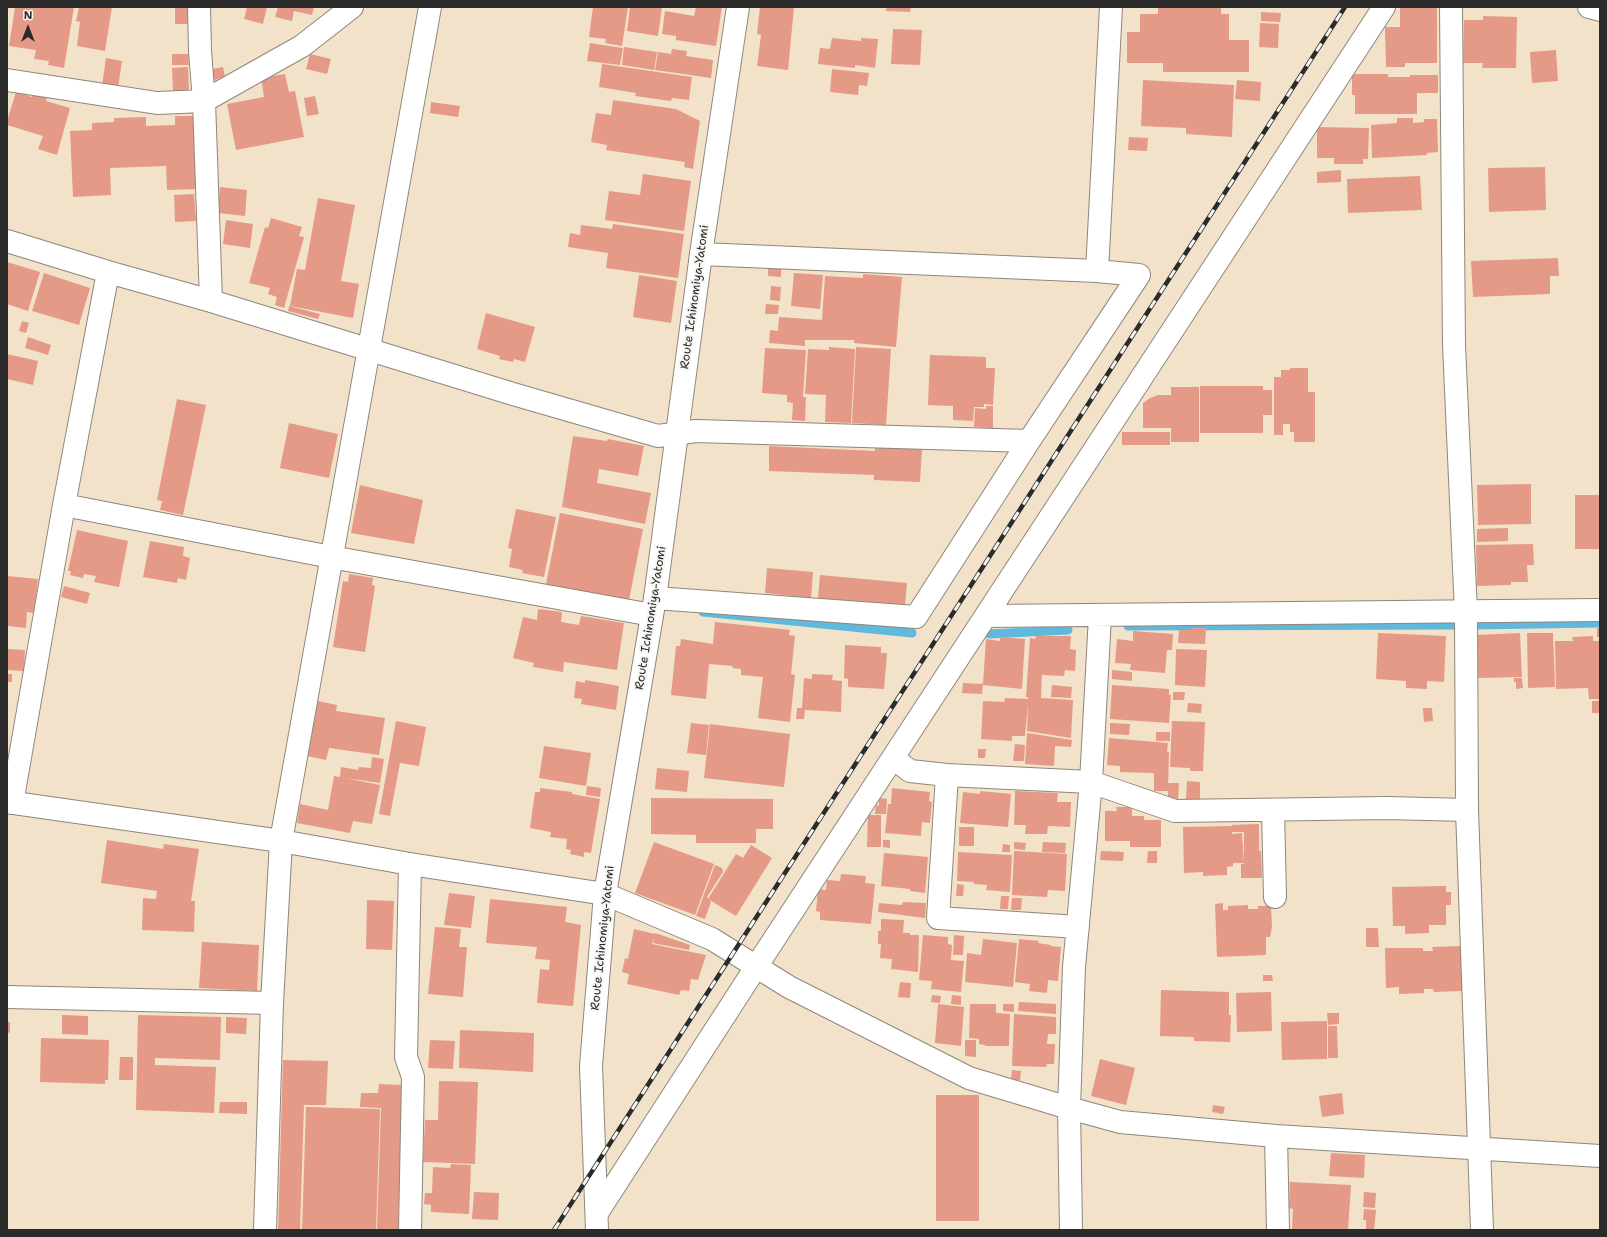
<!DOCTYPE html>
<html>
<head>
<meta charset="utf-8">
<style>
  body { margin:0 }
  #map { position:relative; width:1607px; height:1237px; overflow:hidden; background:#f3e2ca; font-family:"Shantell Sans",sans-serif }
  canvas { display:block }
  .frame { position:absolute; inset:0; border:8px solid #2b2b2b; pointer-events:none }
  .north { position:absolute; left:8px; top:8px; width:40px; height:40px; -webkit-text-stroke:3px #f6f6f2; paint-order:stroke; rotate:0deg; font-size:11px; font-weight:700; line-height:16px; text-align:center; color:#2b2b2b }
  .north::after { content:''; display:block; margin:auto; width:14px; height:18px; background:#2b2b2b; clip-path:polygon(50% 0,100% 100%,50% 72%,0 100%) }
</style>
</head>
<body>
<div id="map">
<canvas width="1607" height="1237"></canvas>
<div class="frame"></div>
<div class="north">N</div>
</div>
<script>
const context = document.querySelector('canvas').getContext('2d');
context.lineJoin = 'round';
function toPath(rows) {
  const path = new Path2D();
  for (const r of rows) {
    path.moveTo(r[0], r[1]);
    for (let i = 2; i < r.length; i += 2) path.lineTo(r[i], r[i + 1]);
  }
  return path;
}
function stroke(path, color, width, dash) {
  context.strokeStyle = color;
  context.lineWidth = width;
  context.lineCap = dash ? 'butt' : 'round';
  context.setLineDash(dash || []);
  context.stroke(path);
}
function fillPath(path, color) {
  context.fillStyle = color;
  context.fill(path, 'evenodd');
}
function drawText(font, color, halo, rows, align = 'center') {
  context.font = font + ' "Shantell Sans",sans-serif';
  context.lineWidth = 4;
  context.setLineDash([]);
  context.textBaseline = 'middle';
  context.strokeStyle = halo;
  context.fillStyle = color;
  for (const [text, x, y, turn = 0] of rows) {
    context.save();
    context.translate(x, y);
    context.rotate((+turn || 0) * Math.PI / 180);
    context.textAlign = isNaN(turn) ? turn : align;
    if (halo) context.strokeText(text, 0, 0);
    context.fillText(text, 0, 0);
    context.restore();
  }
}
stroke(toPath([
  [703,612,912,633],
  [1474,625,1600,623],
  [1128,626,1456,625],
  [989,634,1068,630]
]), '#60b8dd', 9);
fillPath(toPath([
  [15,7,74,7,64,68,48,65,49,61,34,59,36,50,9,46],
  [79,7,112,7,105,51,77,46,80,22,76,21],
  [175,7,191,7,191,24,175,24],
  [247,7,267,7,263,24,244,19],
  [278,7,314,7,312,15,294,11,292,21,275,17],
  [593,7,628,7,622,46,605,43,606,39,589,37],
  [630,7,662,7,658,36,627,31],
  [696,7,722,7,716,46,676,40,676,36,662,34,665,11,694,16],
  [760,7,794,7,788,70,757,66,761,35,757,34],
  [887,7,911,7,910,12,886,11],
  [1158,7,1221,7,1221,14,1229,14,1229,40,1249,40,1249,72,1163,72,1163,63,1127,63,1127,32,1140,32,1140,14,1158,14],
  [1400,7,1437,7,1437,63,1405,63,1405,67,1386,67,1385,27,1400,27],
  [1261,12,1281,13,1280,22,1261,21],
  [1483,16,1517,17,1516,68,1482,68,1483,63,1463,63,1464,20,1483,20],
  [1260,23,1279,24,1278,48,1259,47],
  [893,29,922,30,920,65,891,64],
  [832,38,861,41,861,38,878,39,875,68,855,65,855,68,818,64,820,48,830,49],
  [590,43,623,48,620,65,587,61],
  [624,47,657,52,654,70,622,65],
  [672,49,687,51,686,56,713,60,711,78,655,70,658,52,671,54],
  [1556,50,1558,81,1532,83,1530,52],
  [172,54,188,54,189,65,172,65],
  [310,54,331,59,327,74,306,69],
  [106,58,122,61,118,88,102,86],
  [602,64,692,77,689,100,672,98,671,101,635,96,636,93,599,87],
  [188,67,189,91,173,91,172,68],
  [223,67,225,77,214,80,212,69],
  [832,69,869,73,867,86,859,85,858,95,830,92],
  [285,74,289,92,295,91,304,137,236,150,227,104,264,97,261,78],
  [1352,74,1388,74,1388,77,1410,77,1410,75,1438,75,1438,93,1417,93,1417,114,1355,114,1355,95,1352,95],
  [1143,80,1234,85,1232,137,1186,134,1186,128,1141,126],
  [1237,80,1261,82,1260,101,1235,99],
  [33,90,48,94,46,101,70,108,57,155,38,149,43,136,7,125,7,121,16,92,32,97],
  [315,96,319,114,307,116,304,98],
  [613,100,676,109,700,121,693,169,684,167,685,162,606,150,607,145,591,142,596,113,611,115],
  [431,102,460,106,458,117,430,113],
  [175,116,197,116,199,189,167,190,166,166,110,168,111,195,73,197,70,131,92,130,92,123,114,122,114,118,146,117,146,126,175,125],
  [1397,118,1413,118,1413,123,1424,122,1424,119,1437,119,1438,152,1427,153,1427,155,1372,158,1371,125,1397,123],
  [1317,127,1369,128,1368,159,1363,159,1363,164,1334,164,1334,158,1317,158],
  [1129,137,1148,138,1147,151,1128,150],
  [1545,167,1546,210,1489,212,1488,168],
  [1341,170,1341,182,1317,183,1317,172],
  [643,174,691,181,684,231,605,220,609,191,640,195],
  [1420,176,1422,210,1348,213,1347,179],
  [220,187,247,190,245,216,218,213],
  [194,194,196,221,175,222,174,195],
  [318,198,355,205,341,281,359,284,353,318,290,306,297,269,305,270],
  [271,218,302,227,299,236,304,237,284,308,275,305,277,297,268,294,270,288,249,283,265,227,268,228],
  [226,220,253,224,250,248,223,244],
  [613,224,684,234,678,278,606,268,608,253,568,247,570,233,580,235,581,225,612,229],
  [1558,258,1559,276,1550,276,1550,294,1473,297,1471,261],
  [7,262,40,272,28,311,7,304],
  [768,268,781,269,781,277,768,276],
  [44,273,90,288,79,325,32,311],
  [794,273,823,275,820,309,791,306],
  [863,274,902,277,896,347,854,343,854,340,805,340,805,346,769,343,770,330,778,331,779,317,822,320,825,276,863,278],
  [639,275,677,281,671,323,633,317],
  [771,286,781,287,780,301,770,300],
  [766,304,779,305,778,314,765,314],
  [289,306,320,314,318,319,288,311],
  [486,313,535,327,525,362,514,359,513,362,499,359,500,356,477,349],
  [22,321,29,323,26,333,19,331],
  [28,337,51,345,48,355,25,348],
  [829,347,855,349,851,423,825,422,826,395,805,394,808,349,829,350],
  [856,347,891,349,886,425,852,423],
  [765,348,806,350,803,397,806,397,805,421,792,420,793,403,787,402,787,395,762,393],
  [7,354,38,361,33,385,7,379],
  [930,355,986,357,986,368,995,368,993,405,984,404,984,407,974,407,973,421,953,420,953,406,928,405],
  [1290,368,1308,368,1308,392,1315,392,1315,442,1294,442,1294,432,1290,432,1290,424,1283,424,1283,435,1274,435,1274,377,1281,377,1281,370,1290,370],
  [1200,386,1263,386,1263,433,1200,433],
  [1171,387,1199,387,1199,442,1171,442,1171,428,1143,428,1143,403,1150,398,1158,395,1171,395],
  [1263,390,1272,390,1272,415,1263,415],
  [177,399,206,405,183,515,160,510,162,501,157,500],
  [986,406,993,406,993,428,974,427,975,408,986,409],
  [289,423,338,434,329,478,280,468],
  [1122,432,1170,432,1170,445,1122,445],
  [573,436,607,441,608,439,644,446,638,476,599,469,597,483,651,493,645,524,562,507],
  [769,446,875,451,875,447,922,449,920,482,874,480,874,475,769,471],
  [1531,484,1531,524,1478,525,1477,485],
  [360,485,423,500,414,544,351,533],
  [1575,495,1600,495,1600,549,1575,549],
  [516,509,556,517,544,577,522,573,523,570,509,567,512,549,508,548],
  [560,513,643,529,629,600,546,584],
  [1508,528,1508,541,1477,542,1477,529],
  [77,530,128,541,119,587,94,582,96,576,84,574,83,578,70,575,71,571,68,571],
  [150,541,184,547,183,556,190,558,186,580,178,578,177,583,143,577],
  [1533,544,1534,565,1527,565,1528,582,1511,582,1511,585,1477,586,1476,545],
  [767,568,813,572,811,598,765,593],
  [349,574,373,578,372,585,375,586,365,652,333,647,343,581,348,582],
  [820,575,907,583,905,606,818,598],
  [7,576,38,579,34,613,27,612,26,628,7,626],
  [64,586,90,593,87,604,61,597],
  [538,609,562,612,561,622,579,625,581,616,624,623,617,670,564,662,563,672,533,667,534,663,513,658,523,617,537,620],
  [715,622,790,630,789,635,795,636,791,674,795,675,790,722,758,718,763,677,741,675,741,669,732,668,733,666,709,664,706,699,671,695,676,646,680,646,681,639,713,644],
  [1191,628,1206,628,1205,644,1178,643,1179,630,1191,630],
  [1597,628,1600,628,1600,637,1597,637],
  [1133,631,1173,634,1172,650,1167,650,1165,673,1130,670,1131,664,1115,663,1117,639,1133,641],
  [1378,633,1446,636,1444,682,1427,681,1427,689,1406,688,1406,681,1376,679],
  [1520,633,1522,677,1478,678,1476,635],
  [1527,633,1553,633,1555,687,1528,688],
  [1036,636,1071,636,1070,649,1076,650,1075,671,1065,670,1064,676,1042,675,1041,698,1073,700,1071,738,1027,731,1028,703,1025,736,1012,736,1012,741,981,739,983,701,1004,702,1005,698,1028,699,1028,697,1026,697,1030,638,1035,639],
  [1593,636,1593,641,1600,641,1600,699,1589,699,1588,688,1556,689,1555,641,1573,641,1572,637],
  [1000,637,1025,639,1022,689,983,685,982,694,962,693,963,683,983,684,986,639,1000,641],
  [845,645,881,647,881,653,887,653,884,689,848,687,848,679,844,678],
  [7,649,25,650,24,671,7,670],
  [1176,649,1207,650,1205,687,1175,685],
  [1112,670,1132,672,1132,681,1112,679],
  [7,674,12,674,12,682,7,682],
  [812,674,833,675,832,680,842,681,841,712,805,710,804,719,796,719,797,708,802,708,804,678,812,679],
  [1514,678,1522,678,1523,688,1516,689,1516,682,1514,682],
  [585,680,619,686,616,710,581,704,582,699,574,698,576,681,585,683],
  [1052,685,1072,687,1071,698,1051,697],
  [1112,685,1169,689,1169,695,1171,695,1169,723,1110,719],
  [1173,692,1185,692,1184,700,1173,700],
  [318,701,337,705,336,711,385,718,379,755,329,748,326,760,307,756],
  [1592,701,1600,701,1600,713,1592,713],
  [1188,703,1202,704,1201,713,1187,712],
  [1423,708,1432,708,1433,721,1424,722],
  [396,721,426,727,419,766,400,763,390,816,379,814],
  [1172,721,1205,722,1203,771,1190,771,1190,768,1170,767],
  [691,723,709,725,706,755,687,753],
  [1110,723,1130,724,1129,735,1110,734],
  [710,724,790,734,784,787,704,778],
  [1156,732,1170,732,1170,741,1156,741],
  [1027,733,1072,740,1071,747,1055,746,1054,766,1025,764],
  [1109,738,1168,743,1167,752,1169,752,1168,791,1154,791,1154,773,1120,772,1120,766,1107,765],
  [1015,744,1025,745,1024,761,1013,761],
  [544,746,591,753,586,786,539,778],
  [978,749,986,749,985,758,978,758],
  [372,757,384,759,380,783,346,778,380,785,372,824,353,821,350,833,297,823,300,804,328,810,334,776,340,777,341,767,358,770,359,767,371,768],
  [657,768,689,771,687,792,655,789],
  [1187,781,1200,782,1200,800,1186,799],
  [1168,783,1179,783,1178,800,1168,799],
  [587,786,601,788,600,797,586,795],
  [540,788,572,792,572,794,600,799,591,853,584,852,584,857,570,854,571,850,566,849,567,839,550,837,551,832,530,828,535,792,540,792],
  [892,788,930,792,929,801,932,802,930,823,922,822,921,836,885,833,888,804,891,804],
  [980,791,1011,794,1008,827,960,823,963,792,980,794],
  [1015,791,1058,793,1057,802,1071,802,1070,827,1048,826,1047,834,1025,834,1026,825,1014,825],
  [651,798,773,799,773,829,756,829,756,843,696,843,696,835,651,834],
  [879,798,887,799,886,814,875,814,876,805,879,806],
  [1116,807,1132,807,1132,816,1144,816,1144,820,1161,820,1161,847,1130,847,1130,841,1105,841,1105,811,1117,811],
  [868,815,881,815,881,847,867,847],
  [1259,824,1259,851,1261,851,1262,878,1241,878,1241,864,1244,864,1244,832,1232,832,1232,825],
  [1232,826,1232,834,1242,833,1244,863,1233,863,1233,866,1227,867,1227,875,1203,876,1203,872,1184,873,1183,827],
  [959,827,974,827,974,846,959,846],
  [107,840,163,849,164,844,199,849,191,901,195,901,194,932,142,930,143,898,156,899,157,891,101,883],
  [883,840,890,840,890,848,883,847],
  [654,842,714,864,695,915,635,893],
  [1014,842,1026,843,1025,850,1014,849],
  [1043,842,1066,843,1065,853,1042,852],
  [1003,844,1010,845,1010,852,1002,852],
  [751,845,772,858,736,916,708,899,736,854,743,858],
  [1014,851,1067,854,1065,891,1048,890,1047,897,1012,895],
  [1101,851,1124,852,1123,861,1100,860],
  [1148,851,1157,851,1157,863,1147,863],
  [958,852,1012,855,1010,892,986,890,987,885,974,884,974,882,957,881],
  [884,853,928,857,925,893,910,891,910,889,881,886],
  [715,865,722,868,723,872,707,897,711,902,705,919,696,916],
  [841,874,866,876,865,883,875,884,871,924,820,920,820,912,816,911,818,889,826,890,827,880,840,881],
  [957,884,964,885,963,896,956,896],
  [1446,886,1446,892,1451,892,1451,905,1446,905,1446,925,1429,925,1429,933,1405,934,1405,926,1393,926,1392,887],
  [449,893,475,896,471,928,444,925],
  [1001,896,1009,896,1008,909,1000,909],
  [1012,898,1022,898,1021,910,1011,910],
  [490,899,567,907,565,922,581,925,573,1006,537,1003,540,969,549,970,550,960,535,959,537,947,486,943],
  [367,900,394,901,392,950,366,949],
  [903,902,926,903,925,918,878,912,879,903,902,905],
  [1223,903,1223,910,1228,910,1228,906,1248,905,1248,909,1258,909,1258,906,1271,906,1272,927,1270,937,1266,937,1266,955,1217,957,1215,904],
  [881,919,904,920,903,933,910,933,910,935,919,935,918,972,891,969,892,959,880,958,881,944,878,944,878,931,881,931],
  [435,927,461,929,459,947,467,947,463,997,428,994],
  [1366,928,1378,928,1379,947,1366,947],
  [634,929,655,934,652,944,706,955,698,980,691,979,689,991,681,990,679,995,627,984,629,974,622,972,625,958,628,959],
  [655,933,690,945,689,950,653,943],
  [923,935,948,937,948,944,952,945,951,960,964,961,961,992,931,989,932,981,919,980],
  [954,935,964,936,963,955,953,955],
  [983,939,1017,943,1013,987,965,982,967,953,981,955],
  [1019,939,1039,941,1038,943,1051,945,1051,946,1061,947,1058,981,1048,980,1047,993,1029,991,1030,984,1015,982],
  [202,942,259,945,257,991,199,988],
  [1461,946,1462,991,1434,992,1433,989,1424,989,1424,993,1399,994,1399,987,1386,988,1385,948,1423,948,1423,951,1433,951,1432,947],
  [1263,975,1272,975,1273,981,1263,981],
  [900,982,911,983,910,998,898,997],
  [1161,990,1229,992,1229,1015,1231,1015,1230,1042,1194,1041,1194,1037,1160,1036],
  [1271,992,1272,1031,1237,1032,1236,993],
  [932,995,941,996,940,1003,931,1002],
  [952,995,961,996,961,1005,951,1004],
  [1019,1002,1056,1004,1056,1014,1018,1011],
  [938,1004,964,1007,961,1046,935,1043],
  [970,1004,996,1004,996,1013,1010,1014,1009,1046,985,1046,985,1045,979,1044,979,1039,969,1038],
  [1003,1004,1014,1004,1014,1012,1003,1011],
  [1327,1013,1339,1013,1339,1024,1328,1025],
  [1014,1014,1056,1017,1056,1034,1048,1034,1047,1044,1055,1044,1054,1064,1047,1064,1046,1067,1012,1066],
  [62,1015,88,1016,88,1035,62,1034],
  [138,1015,221,1017,220,1060,155,1058,155,1065,216,1067,214,1113,136,1110],
  [226,1017,247,1018,246,1034,226,1033],
  [1327,1021,1327,1059,1282,1060,1281,1022],
  [7,1022,10,1022,10,1033,7,1032],
  [1328,1026,1337,1026,1338,1058,1328,1058],
  [460,1030,534,1033,533,1072,459,1068],
  [41,1038,109,1040,108,1080,105,1080,105,1084,40,1082],
  [430,1040,455,1041,453,1069,428,1068],
  [965,1040,976,1040,976,1057,965,1056],
  [120,1057,133,1057,133,1080,119,1080],
  [1100,1059,1135,1068,1126,1105,1091,1096],
  [283,1060,328,1061,326,1105,304,1105,300,1230,278,1230],
  [1012,1070,1021,1071,1020,1080,1011,1080],
  [439,1081,478,1082,475,1164,423,1162,425,1120,438,1120],
  [379,1084,403,1085,398,1230,377,1230,381,1108,360,1107,361,1093,378,1093],
  [1342,1093,1344,1114,1322,1117,1319,1096],
  [936,1095,979,1095,979,1221,936,1221],
  [220,1102,247,1102,247,1114,219,1113],
  [1213,1105,1225,1107,1223,1114,1212,1112],
  [306,1107,380,1109,376,1230,302,1230],
  [1331,1153,1365,1155,1364,1178,1329,1176],
  [451,1164,471,1165,469,1214,431,1212,431,1205,424,1204,425,1193,432,1193,433,1167,450,1168],
  [1290,1182,1351,1185,1348,1230,1292,1230,1293,1209,1289,1208],
  [474,1192,499,1193,498,1220,472,1219],
  [1364,1192,1376,1193,1375,1208,1363,1207],
  [1364,1209,1376,1210,1374,1230,1366,1230,1366,1220,1363,1220]
]), '#e49a87');
const street = toPath([
  [199,7,200,51,204,101,211,301],
  [1451,7,1454,345,1466,613,1467,810,1482,1230],
  [1589,7,1600,10],
  [7,80,157,103,204,101,302,46,352,7],
  [7,241,108,272,211,301,513,394,658,436,696,431,1029,441],
  [701,254,1097,271],
  [64,505,331,557,652,615],
  [655,598,916,617,1029,441,1139,275,1097,271,1111,7],
  [986,616,1600,610],
  [893,758,910,771,947,775,1091,782,1175,811,1387,808,1467,810],
  [947,775,938,918,1078,927],
  [7,802,281,841,410,864,605,894,712,939,789,987,969,1078,1069,1108,1120,1122,1276,1136,1600,1156],
  [12,803,64,505,108,272],
  [1273,810,1275,897],
  [410,864,406,1057,413,1077,410,1230],
  [7,997,272,1003],
  [1276,1136,1278,1230],
  [597,1213,756,967,1384,7],
  [265,1230,272,1003,281,841,430,7],
  [1071,1230,1069,1108,1074,967,1091,782,1100,616]
]);
const secondary = toPath([
  [597,1230,591,1066,605,894,655,598,701,254,738,7]
]);
stroke(street, '#8f867a', 24);
stroke(secondary, '#8f867a', 24);
stroke(street, '#fff', 22);
stroke(secondary, '#fff', 22);
const rail = toPath([
  [554,1230,1345,7]
]);
stroke(rail, '#2b2b2b', 4.5);
stroke(rail, '#f6f6f2', 3, [9]);
drawText('12px', '#2b2b2b', '#f6f6f2', [
  ["Route Ichinomiya-Yatomi",695,297,-82],
  ["Route Ichinomiya-Yatomi",651,618,-81],
  ["Route Ichinomiya-Yatomi",603,938,-84]
]);
</script>
</body>
</html>
